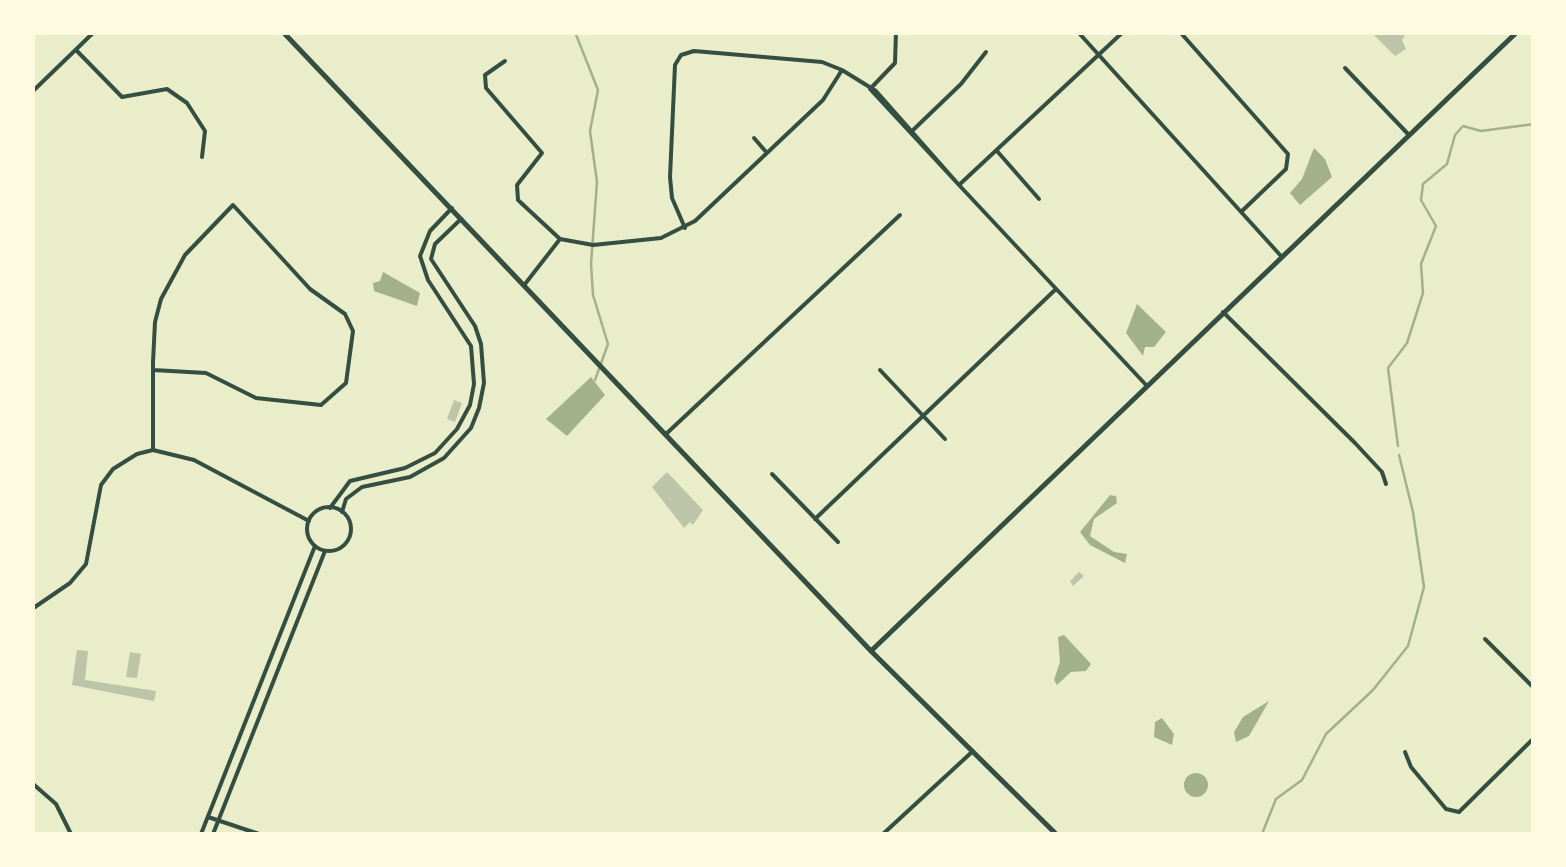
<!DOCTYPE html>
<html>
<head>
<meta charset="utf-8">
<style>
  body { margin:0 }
  #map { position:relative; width:1566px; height:867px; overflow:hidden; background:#e9edc9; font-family:Rubik,sans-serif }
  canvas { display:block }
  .frame { position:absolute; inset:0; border:35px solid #fefae0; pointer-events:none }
</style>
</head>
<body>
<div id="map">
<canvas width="1566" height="867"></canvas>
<div class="frame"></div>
</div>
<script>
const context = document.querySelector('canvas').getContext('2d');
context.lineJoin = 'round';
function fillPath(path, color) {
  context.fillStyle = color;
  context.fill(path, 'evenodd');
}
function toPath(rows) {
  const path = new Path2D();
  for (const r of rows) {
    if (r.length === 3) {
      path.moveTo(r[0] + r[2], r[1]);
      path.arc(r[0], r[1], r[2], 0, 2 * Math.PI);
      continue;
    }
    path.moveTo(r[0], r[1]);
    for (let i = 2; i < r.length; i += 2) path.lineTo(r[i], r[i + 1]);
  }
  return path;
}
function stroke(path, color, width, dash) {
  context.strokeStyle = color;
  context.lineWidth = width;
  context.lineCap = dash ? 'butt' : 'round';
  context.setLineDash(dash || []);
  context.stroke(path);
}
fillPath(toPath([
  [1314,148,1325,159,1332,177,1300,205,1290,193,1302,179],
  [383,272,420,293,417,306,374,291,373,283,380,281],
  [1137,304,1166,332,1154,347,1145,347,1143,356,1126,333],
  [591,377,605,395,567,436,546,419],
  [1110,495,1116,496,1117,503,1094,519,1090,536,1114,552,1127,554,1125,563,1090,545,1080,532],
  [1064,635,1091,664,1086,671,1071,672,1057,685,1054,680,1060,662,1058,637],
  [1269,701,1249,736,1236,742,1234,732,1243,717],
  [1162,718,1174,734,1172,745,1154,737,1155,722],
  [1196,785,12]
]), '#a3b18a');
stroke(toPath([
  [575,32,598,90,590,131,597,182,591,264,593,295,608,344,595,380],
  [1398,446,1388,368,1407,343,1423,293,1421,264,1436,226,1421,200,1423,184,1447,164,1455,135,1463,126,1481,131,1534,124],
  [1262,834,1276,799,1302,780,1326,734,1373,690,1408,646,1424,587,1413,512,1399,455]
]), '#a3b18a', 2.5);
fillPath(toPath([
  [1371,32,1407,32,1402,40,1406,49,1395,56],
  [454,400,462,403,455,422,447,419],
  [667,472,703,510,693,525,690,522,684,528,652,487],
  [1079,572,1084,576,1073,586,1070,581],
  [77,650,88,651,85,680,156,691,154,701,72,685],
  [130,652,141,654,137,678,126,677]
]), '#bcc5a7');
stroke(toPath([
  [1078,32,1281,256],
  [1123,32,959,185,1147,386],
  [1180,32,1288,154,1286,169,1242,211],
  [76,50,122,97,167,89,187,103,205,131,202,157],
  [505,61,485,75,486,88,542,153,517,185,518,200,560,239,593,245,661,238,695,221,823,100,842,70],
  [1345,68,1409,135],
  [870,89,895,63,896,32],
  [32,92,94,32],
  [911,132,961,84,986,52],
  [754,138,767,153],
  [997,151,1039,199],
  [685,228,672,198,670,177,675,65,681,55,694,51,822,62,842,70,876,91,959,185,870,89],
  [525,284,560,239],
  [1223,312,1355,443,1382,472,1386,484],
  [880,370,945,439],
  [666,434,900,215],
  [153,450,153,362,155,322,161,299,185,255,233,205,310,289,345,314,353,331,346,383,321,405,256,398,206,373,153,370],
  [772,474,838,542],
  [329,529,22],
  [330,508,350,481,405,468,435,453,457,429,470,405,474,384,471,346,428,280,420,256,430,231,452,208],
  [342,512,346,499,362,487,410,477,444,458,471,428,479,408,484,383,481,344,475,326,431,259,435,244,461,219],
  [815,519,1056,289],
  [32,609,70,583,86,564,101,485,113,469,137,454,153,450,194,460,309,521],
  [1485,639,1534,688],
  [1405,752,1411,767,1446,809,1459,812,1534,738],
  [32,783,56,804,71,834],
  [208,817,259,834],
  [201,834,315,546],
  [213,834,325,551],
  [883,834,973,751]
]), '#344e41', 4);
stroke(toPath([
  [871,651,1517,32]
]), '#344e41', 5);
stroke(toPath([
  [283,32,871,651,1056,834]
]), '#344e41', 5);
</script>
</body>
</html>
